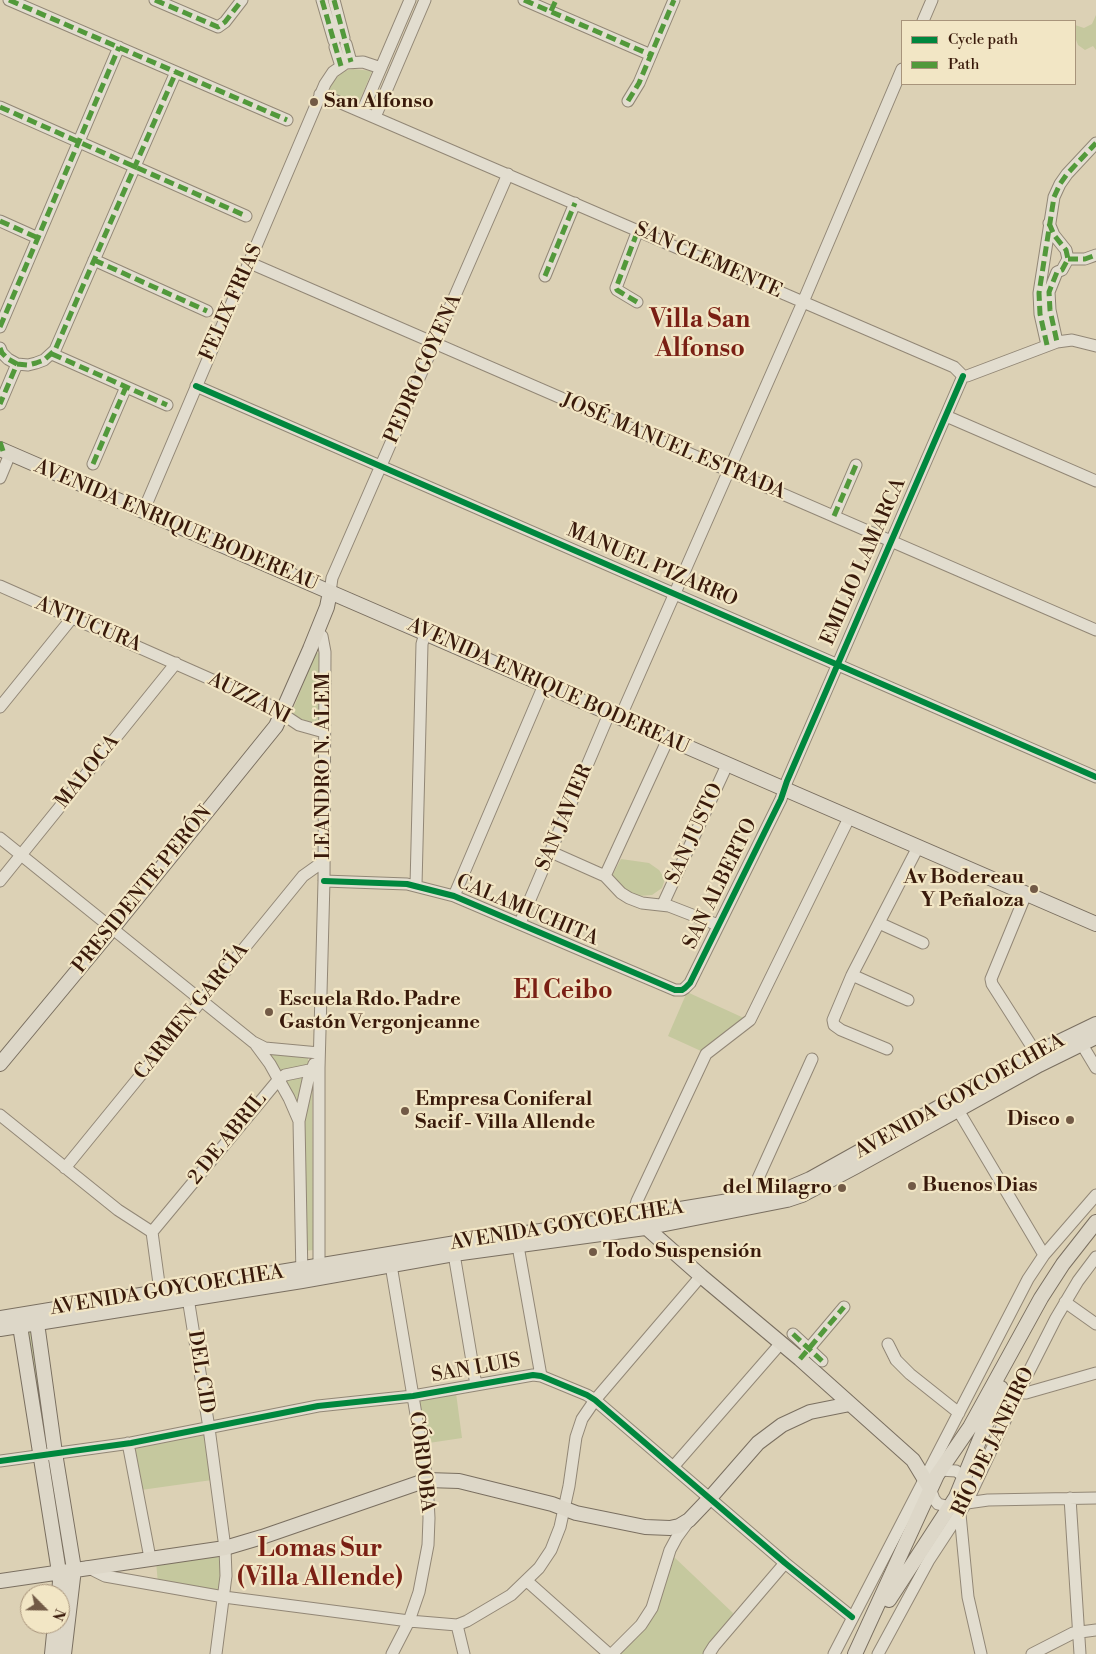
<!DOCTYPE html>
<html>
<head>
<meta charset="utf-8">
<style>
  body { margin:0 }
  #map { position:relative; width:1096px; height:1654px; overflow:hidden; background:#dcd1b5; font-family:"Libre Bodoni",serif }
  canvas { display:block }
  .legend { position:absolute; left:901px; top:20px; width:175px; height:65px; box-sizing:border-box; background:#f2e6c5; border:1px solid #a8947b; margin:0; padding:6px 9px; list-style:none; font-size:15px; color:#391a0b }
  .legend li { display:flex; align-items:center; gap:10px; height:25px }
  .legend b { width:25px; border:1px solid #a8947b }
  .north { position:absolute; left:20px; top:1584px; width:50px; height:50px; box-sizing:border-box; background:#f2e6c5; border:1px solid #a8947b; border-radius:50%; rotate:113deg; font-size:14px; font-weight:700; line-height:20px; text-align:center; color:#391a0b }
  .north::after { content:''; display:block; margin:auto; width:18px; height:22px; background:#725a46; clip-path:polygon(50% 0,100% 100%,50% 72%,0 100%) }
</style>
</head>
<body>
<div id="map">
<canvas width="1096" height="1654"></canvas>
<ul class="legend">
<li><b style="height:6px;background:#00873e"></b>Cycle path</li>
<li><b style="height:6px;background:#52993b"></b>Path</li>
</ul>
<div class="north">N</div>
</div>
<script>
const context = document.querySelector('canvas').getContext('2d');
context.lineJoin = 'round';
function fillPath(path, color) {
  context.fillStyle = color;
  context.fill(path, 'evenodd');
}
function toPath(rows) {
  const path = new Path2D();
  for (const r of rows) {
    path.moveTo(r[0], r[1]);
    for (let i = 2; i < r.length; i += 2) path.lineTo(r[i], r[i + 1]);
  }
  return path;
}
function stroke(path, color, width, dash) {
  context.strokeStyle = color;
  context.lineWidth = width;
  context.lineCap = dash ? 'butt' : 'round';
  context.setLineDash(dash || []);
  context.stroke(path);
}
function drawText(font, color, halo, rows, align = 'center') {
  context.font = font + ' "Libre Bodoni",serif';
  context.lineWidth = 4.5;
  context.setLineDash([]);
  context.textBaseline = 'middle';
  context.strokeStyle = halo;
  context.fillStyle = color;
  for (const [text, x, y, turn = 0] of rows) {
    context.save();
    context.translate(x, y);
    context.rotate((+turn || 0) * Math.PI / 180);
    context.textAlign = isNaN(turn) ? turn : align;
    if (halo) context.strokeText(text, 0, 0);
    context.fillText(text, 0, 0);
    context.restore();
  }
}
fillPath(toPath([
  [1096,15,1096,50,1093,46,1085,50,1078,45,1075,37,1075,25,1084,28,1092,24],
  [353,69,372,71,358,105,326,92,332,82,344,71],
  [316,652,320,654,318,726,294,716,292,712],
  [621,859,649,863,659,870,665,879,662,888,652,895,639,896,626,890,612,876],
  [687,992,746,1019,718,1037,701,1051,668,1036],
  [268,1051,308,1054,308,1065,281,1071],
  [304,1076,298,1102,296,1103,285,1080],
  [312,1082,313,1250,305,1251,304,1125],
  [34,1330,53,1452,41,1453,24,1331],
  [456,1393,462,1438,422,1444,416,1399],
  [207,1432,212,1480,141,1490,133,1447],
  [223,1553,223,1594,158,1584,156,1561],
  [674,1557,733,1613,732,1621,706,1654,618,1654,663,1582]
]), '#c5c89e');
const minor = toPath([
  [9,0,287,120],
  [155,0,218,27,225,22,242,0],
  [322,0,334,41],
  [334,0,344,38],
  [524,0,651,55],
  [923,21,932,0],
  [346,44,351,62],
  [335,47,341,66],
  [320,94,954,367,963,376],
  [628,101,639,83,674,0],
  [0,107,246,216],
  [362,112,410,0],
  [375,117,425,0],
  [0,221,38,238],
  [1049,223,1054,235,1066,250,1068,259,1062,270,1057,272,1049,292,1050,310,1057,342],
  [1068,259,1085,259,1096,255],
  [94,260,207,311],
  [250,263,1096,630],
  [545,276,575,203],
  [637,302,617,290,616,288,638,230],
  [0,327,119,47],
  [1047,345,1040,314,1039,293,1054,197,1060,184,1067,174,1096,143],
  [0,348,2,353,8,359,17,364,0,404],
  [52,354,167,405],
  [17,364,28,365,36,363,44,360,55,350,176,72],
  [963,376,967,376,1057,342,1072,340,1096,346],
  [196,386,1096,777],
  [946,416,1096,481],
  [93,464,126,387],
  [0,478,10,454],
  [143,512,325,84,333,72,346,63,363,62,381,68],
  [834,516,856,465],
  [0,586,269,705,299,725,324,732],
  [330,592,332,578,508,174],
  [317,632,322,636,325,652,324,881,319,1068,319,1274],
  [0,707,72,618],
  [620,718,803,302,902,69],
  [0,838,253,1042,265,1048,319,1053],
  [551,852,605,876,621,893,629,898,642,903,669,906,718,925],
  [605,876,668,739],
  [0,881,176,663],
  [324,881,407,884,454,896,675,990,682,990,685,988,690,983,781,799,787,781,963,376],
  [416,885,422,644,425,633],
  [1026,894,991,979,992,984,1036,1053],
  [454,896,544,685],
  [663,904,727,765],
  [520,923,609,714],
  [879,923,923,943],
  [852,975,908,1000],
  [1081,1043,1096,1068],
  [256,1045,270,1064,289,1098,299,1121,302,1277],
  [887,1049,841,1030,834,1025,833,1020,852,975,918,847],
  [958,1110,1044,1255],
  [0,1115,118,1210,152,1232],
  [299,1121,308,1080,314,1064],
  [65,1168,303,876,324,861],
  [753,1197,755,1185,812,1059],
  [636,1216,635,1208,637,1201,706,1054,750,1020,849,818],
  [152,1232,279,1079,285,1075,319,1068],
  [152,1232,160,1291],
  [518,1246,541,1376],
  [454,1254,476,1385],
  [391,1265,427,1480,429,1518,428,1545,419,1592,409,1621,392,1654],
  [188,1298,209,1428,225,1548,226,1576,216,1654],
  [1065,1302,1096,1324],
  [793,1334,822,1361],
  [888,1344,896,1360,910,1374,959,1413],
  [800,1359,844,1307],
  [1018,1393,1026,1393,1096,1373],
  [128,1443,150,1558],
  [0,1461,131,1443,318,1406,413,1396,533,1375,541,1376,587,1395,595,1400,785,1563,852,1617],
  [673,1467,781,1343],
  [940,1470,956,1471,965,1477,968,1483],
  [930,1488,934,1499,938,1504,946,1506,988,1500,1096,1498],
  [1070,1498,1080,1654],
  [960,1514,968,1597,981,1654],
  [87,1567,105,1576,224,1597,409,1621,457,1625,467,1621,511,1595,539,1568,551,1550,560,1527,569,1486,576,1437,582,1419,595,1400,701,1276],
  [527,1581,609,1654],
  [457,1625,464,1654],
  [612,1654,641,1625,652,1608,670,1550,677,1537,688,1522],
  [709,1654,714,1646,785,1563],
  [834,1654,1028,1279,1044,1255,1096,1195],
  [878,1654,929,1560,967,1502,1018,1393,1056,1318,1078,1281,1096,1257],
  [1032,1654,1073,1633,1096,1630]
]);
const major = toPath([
  [0,449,1096,924],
  [0,1064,112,929,276,726,310,649,327,607,330,592],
  [641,1223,701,1276,800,1359,913,1460,930,1488],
  [0,1318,462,1242,583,1225,753,1197,782,1191,810,1179,1036,1053,1096,1024],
  [37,1323,55,1453,74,1569,64,1654],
  [20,1326,59,1572,60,1581,59,1594],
  [0,1329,302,1281,454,1254,645,1228,787,1200,802,1195,855,1167,1039,1065,1096,1037],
  [0,1581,225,1548,262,1537,427,1480,459,1481,552,1504,576,1513,645,1527,670,1528,679,1526,689,1520,710,1498,758,1443,782,1425,810,1412,850,1404],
  [889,1600,956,1497,1001,1388],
  [52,1654,55,1624],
  [855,1654,937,1475,970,1427,1041,1298,1063,1264,1096,1222]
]);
stroke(minor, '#928776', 13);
stroke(major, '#7a6f60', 16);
stroke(minor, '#e2ddcf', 11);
stroke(major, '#ddd7c8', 14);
stroke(toPath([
  [9,0,287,120],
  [155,0,218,27,225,22,242,0],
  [322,0,341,66],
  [334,0,351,62],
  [524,0,651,55],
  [551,11,556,0],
  [628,101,639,83,674,0],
  [0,107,246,216],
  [0,221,38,238],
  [1049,223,1054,235,1066,250,1068,259,1062,270,1057,272,1049,292,1050,310,1057,342],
  [1068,259,1085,259,1096,255],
  [94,260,207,311],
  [545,276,575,203],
  [637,302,617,290,616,288,638,230],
  [0,327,119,47],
  [1047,345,1040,314,1039,293,1054,197,1060,184,1067,174,1096,143],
  [0,348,2,353,8,359,17,364,0,404],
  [52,354,167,405],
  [17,364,28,365,36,363,44,360,55,350,176,72],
  [0,442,3,451],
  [93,464,126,387],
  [834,516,856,465],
  [793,1334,822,1361],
  [800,1359,844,1307]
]), '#52993b', 5, [10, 5]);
stroke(toPath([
  [196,386,1096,777],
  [324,881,407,884,454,896,675,990,682,990,685,988,690,983,781,799,787,781,963,376],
  [0,1461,131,1443,318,1406,413,1396,533,1375,541,1376,587,1395,595,1400,785,1563,852,1617]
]), '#00873e', 6);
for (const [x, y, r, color] of [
  [314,102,5,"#725a46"],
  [1034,889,5,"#725a46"],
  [269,1012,5,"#725a46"],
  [405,1111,5,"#725a46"],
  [1070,1120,5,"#725a46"],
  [912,1186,5,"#725a46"],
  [842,1188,5,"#725a46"],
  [593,1252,5,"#725a46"]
]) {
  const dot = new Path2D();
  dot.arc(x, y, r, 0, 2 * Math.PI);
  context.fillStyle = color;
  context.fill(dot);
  stroke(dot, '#f2e6c5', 2);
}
drawText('bold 20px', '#391a0b', '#f2e6c5', [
  ["San Alfonso",324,102],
  ["Av Bodereau",1024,878,"right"],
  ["Y Peñaloza",1024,901,"right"],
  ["Escuela Rdo. Padre",279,1000],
  ["Gastón Vergonjeanne",279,1023],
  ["Empresa Coniferal",415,1100],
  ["Sacif - Villa Allende",415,1123],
  ["Disco",1060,1120,"right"],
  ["Buenos Dias",922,1186],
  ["del Milagro",832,1188,"right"],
  ["Todo Suspensión",603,1252]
], 'left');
drawText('20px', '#391a0b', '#f2e6c5', [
  ["SAN CLEMENTE",708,261,24],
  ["FELIX FRIAS",232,303,-66],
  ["PEDRO GOYENA",424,369,-66],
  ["JOSÉ MANUEL ESTRADA",673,447,23],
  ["AVENIDA ENRIQUE BODEREAU",176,526,23],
  ["EMILIO LAMARCA",864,562,-66],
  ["MANUEL PIZARRO",652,566,23],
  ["ANTUCURA",88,625,23],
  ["AVENIDA ENRIQUE BODEREAU",548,687,24],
  ["AUZZANI",249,699,27],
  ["LEANDRO N. ALEM",324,766,-90],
  ["MALOCA",88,772,-51],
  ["SAN JAVIER",565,818,-67],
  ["SAN JUSTO",695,834,-65],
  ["SAN ALBERTO",721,884,-64],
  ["PRESIDENTE PERÓN",143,890,-51],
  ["CALAMUCHITA",527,911,23],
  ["CARMEN GARCÍA",192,1012,-51],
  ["AVENIDA GOYCOECHEA",960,1097,-29],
  ["2 DE ABRIL",228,1139,-51],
  ["AVENIDA GOYCOECHEA",567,1226,-9],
  ["AVENIDA GOYCOECHEA",167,1291,-9],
  ["SAN LUIS",476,1369,-10],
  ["DEL CID",200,1372,81],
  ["RÍO DE JANEIRO",994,1442,-64],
  ["CÓRDOBA",421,1462,83]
]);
drawText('bold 25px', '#7a1f14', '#f2e6c5', [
  ["Villa San",700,321],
  ["Alfonso",700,350],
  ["El Ceibo",563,992],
  ["Lomas Sur",320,1550],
  ["(Villa Allende)",320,1579]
]);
</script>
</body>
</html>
